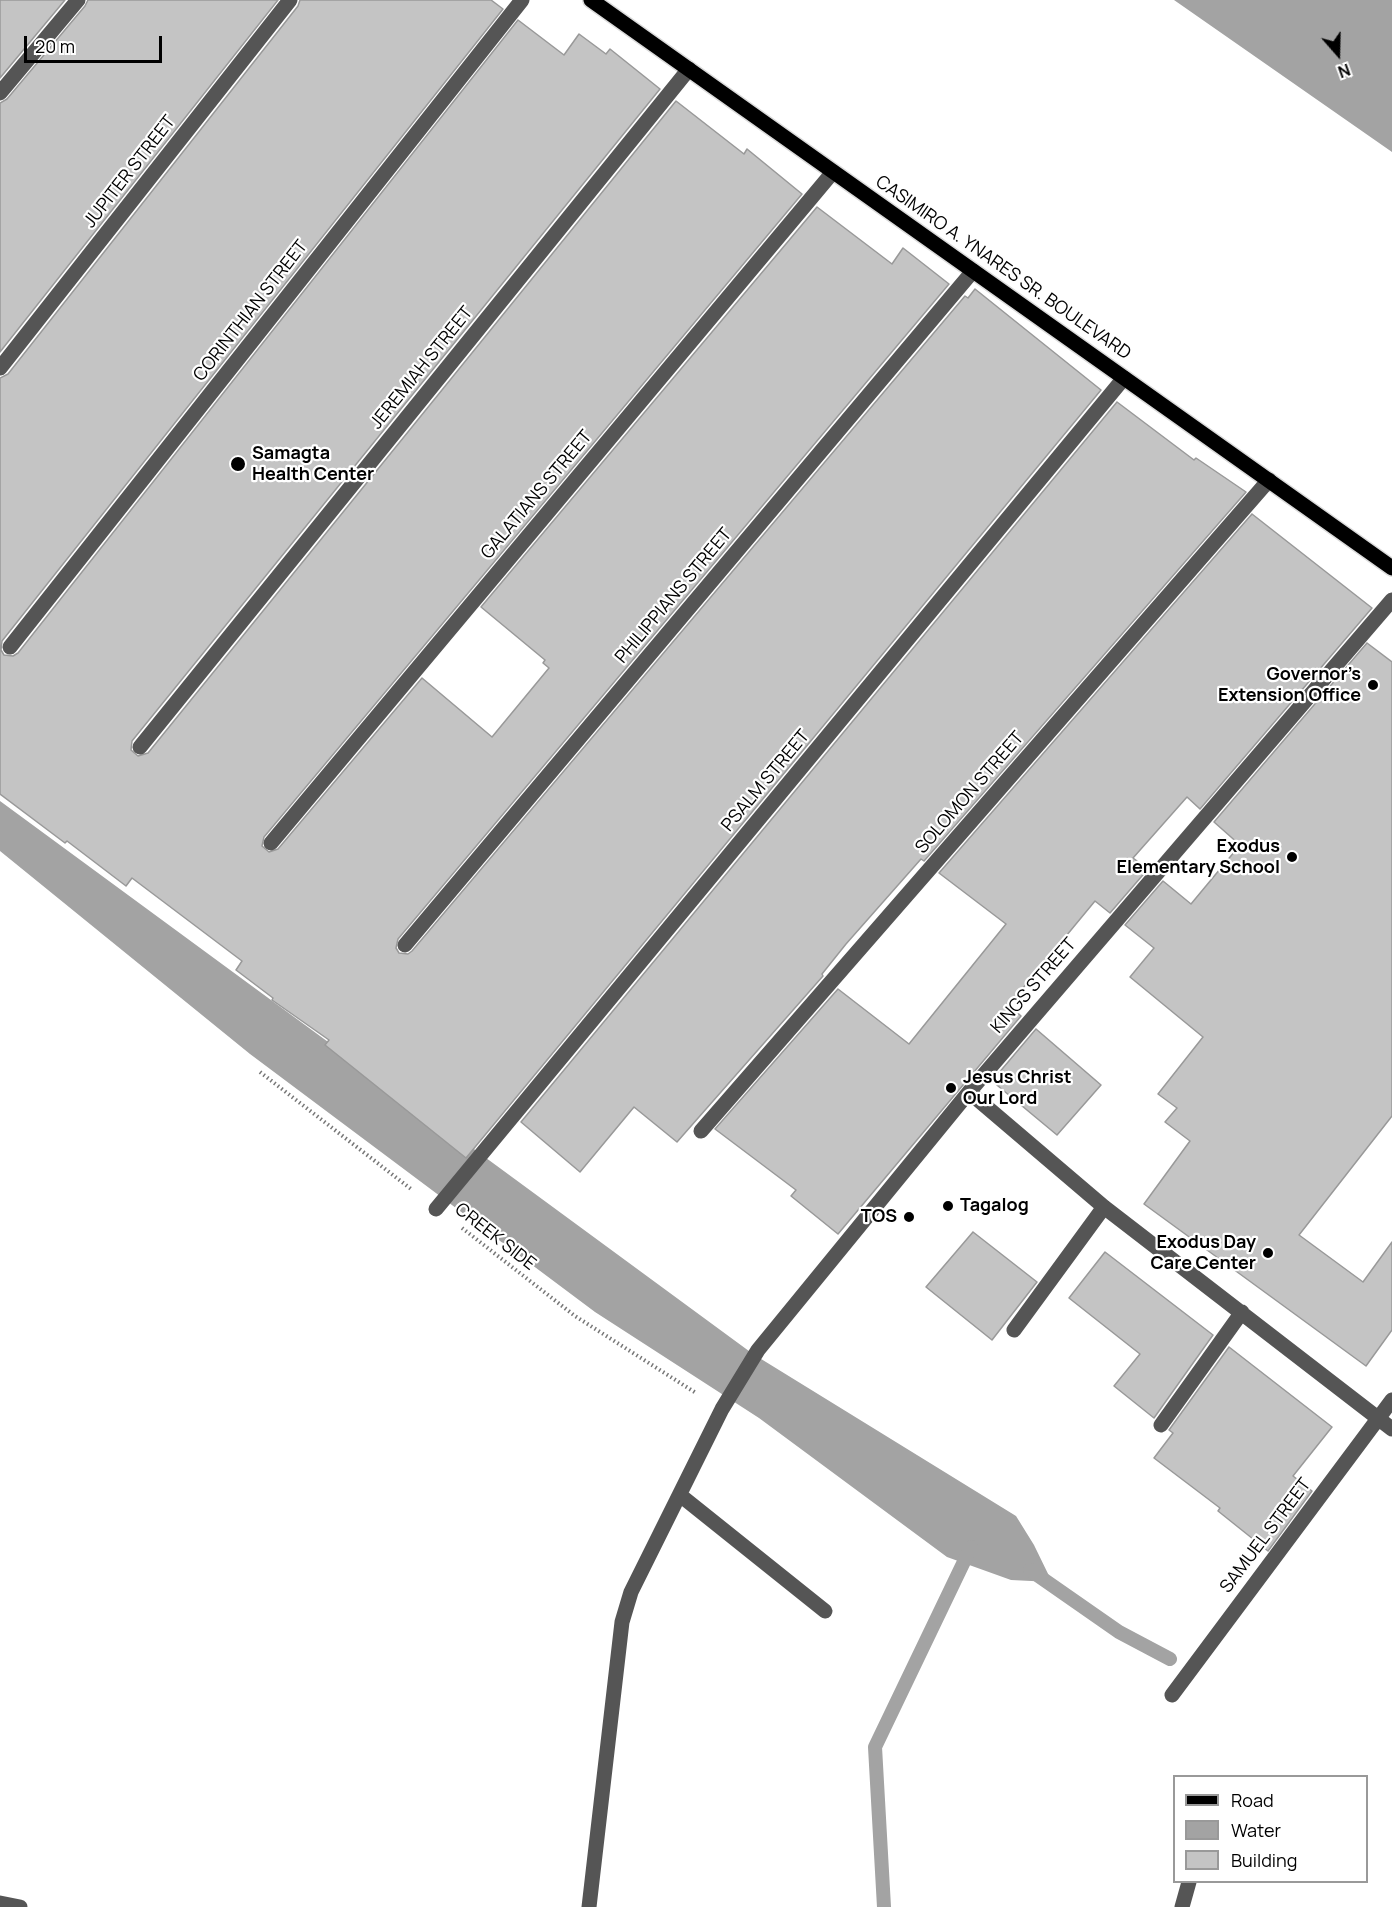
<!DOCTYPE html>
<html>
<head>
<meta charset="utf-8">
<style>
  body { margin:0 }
  #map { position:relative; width:1392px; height:1907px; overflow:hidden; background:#fff; font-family:Manrope,sans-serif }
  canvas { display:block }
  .legend { position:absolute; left:1173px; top:1775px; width:195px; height:108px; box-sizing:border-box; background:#fff; border:2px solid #999; margin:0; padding:8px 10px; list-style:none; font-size:18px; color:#000 }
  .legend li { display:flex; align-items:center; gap:12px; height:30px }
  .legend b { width:30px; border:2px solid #999 }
  .north { position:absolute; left:1308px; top:24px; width:60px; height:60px; -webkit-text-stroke:4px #fff; paint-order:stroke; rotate:160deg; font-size:16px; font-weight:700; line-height:24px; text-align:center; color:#000 }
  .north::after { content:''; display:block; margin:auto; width:21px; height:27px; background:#000; clip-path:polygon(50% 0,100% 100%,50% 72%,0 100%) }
  .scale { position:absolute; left:24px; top:36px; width:138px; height:27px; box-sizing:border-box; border:3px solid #000; border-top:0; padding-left:8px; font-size:18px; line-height:21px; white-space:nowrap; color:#000; -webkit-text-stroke:4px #fff; paint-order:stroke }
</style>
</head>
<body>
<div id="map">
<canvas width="1392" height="1907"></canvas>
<ul class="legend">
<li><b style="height:8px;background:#000"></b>Road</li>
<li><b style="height:16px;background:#a3a3a3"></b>Water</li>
<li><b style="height:16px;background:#c4c4c4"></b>Building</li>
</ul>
<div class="north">N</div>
<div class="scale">20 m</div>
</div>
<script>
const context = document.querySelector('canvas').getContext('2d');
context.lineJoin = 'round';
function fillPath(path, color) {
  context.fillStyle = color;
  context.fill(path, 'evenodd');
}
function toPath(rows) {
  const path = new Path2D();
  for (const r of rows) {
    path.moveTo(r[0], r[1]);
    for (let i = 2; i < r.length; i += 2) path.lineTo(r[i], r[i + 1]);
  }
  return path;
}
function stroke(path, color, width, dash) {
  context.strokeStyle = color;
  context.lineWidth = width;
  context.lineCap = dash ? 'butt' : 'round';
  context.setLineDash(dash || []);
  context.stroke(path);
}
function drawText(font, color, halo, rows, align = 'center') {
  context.font = font + ' Manrope,sans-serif';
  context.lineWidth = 4.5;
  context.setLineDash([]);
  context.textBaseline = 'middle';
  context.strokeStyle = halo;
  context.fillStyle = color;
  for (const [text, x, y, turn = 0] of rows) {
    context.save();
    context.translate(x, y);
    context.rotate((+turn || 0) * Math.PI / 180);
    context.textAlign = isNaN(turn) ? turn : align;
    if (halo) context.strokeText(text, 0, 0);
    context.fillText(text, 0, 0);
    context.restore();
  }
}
fillPath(toPath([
  [1174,0,1392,0,1392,152],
  [0,801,753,1354,1016,1516,1034,1545,1052,1582,1011,1580,947,1557,759,1418,595,1312,250,1054,0,851]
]), '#a3a3a3');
stroke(toPath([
  [1030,1570,1119,1632,1170,1659],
  [884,1907,875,1747,971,1547]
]), '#a3a3a3', 14);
const building = toPath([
  [0,0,65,0,0,78,0,0],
  [88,0,278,0,0,352,0,103,7,99,85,6,88,0],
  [300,0,491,0,503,9,2,641,1,650,4,655,13,656,18,653,518,20,564,55,579,34,606,54,610,49,660,89,132,741,131,750,138,756,148,753,676,101,744,154,747,149,802,194,264,837,262,846,269,852,278,849,422,678,492,737,549,668,543,663,545,660,481,607,817,207,892,264,903,248,949,284,398,939,396,948,399,953,408,954,412,951,965,296,968,298,975,289,1101,390,466,1158,325,1045,329,1040,272,1000,273,998,236,970,242,961,132,878,126,886,67,841,65,843,0,794,0,378,8,374,298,6,300,0],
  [1117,402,1194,460,1196,458,1246,492,924,861,921,859,846,944,822,974,823,976,677,1142,634,1107,580,1172,521,1122,1117,402],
  [1252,514,1372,608,1200,809,1187,797,1133,858,1148,869,1110,913,1095,901,1009,1005,1021,1016,838,1234,791,1196,796,1190,715,1129,838,989,909,1044,1006,924,939,873,1252,514],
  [1367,643,1392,662,1392,1116,1299,1235,1363,1282,1392,1242,1392,1330,1366,1366,1144,1204,1190,1141,1165,1122,1177,1108,1158,1094,1203,1037,1130,977,1154,948,1125,925,1163,881,1191,904,1240,845,1214,822,1367,643],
  [1036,1029,1101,1085,1057,1135,992,1081,1036,1029],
  [973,1232,1037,1282,992,1340,926,1287,973,1232],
  [1105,1252,1213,1335,1154,1418,1114,1386,1140,1354,1069,1298,1105,1252],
  [1229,1347,1332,1427,1293,1476,1312,1491,1268,1551,1218,1511,1220,1508,1154,1458,1173,1433,1169,1430,1229,1347]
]);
fillPath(building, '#c4c4c4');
stroke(building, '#999', 1.5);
const major = toPath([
  [591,0,1392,568]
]);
stroke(major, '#dbdbdb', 18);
stroke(toPath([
  [260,1072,411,1189],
  [462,1228,575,1316,696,1393]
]), '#777', 4, [1.5, 3]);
stroke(toPath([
  [0,93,78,0],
  [0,368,290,0],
  [10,647,522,0],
  [140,747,689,69],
  [271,843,833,172],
  [405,945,973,271],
  [969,1092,1104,1207,1392,1429],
  [701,1131,1269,480],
  [436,1209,1124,378],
  [1014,1330,1104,1207],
  [1161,1425,1242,1312],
  [680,1495,825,1611],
  [1172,1695,1392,1400],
  [0,1903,20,1907],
  [589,1907,622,1622,631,1592,722,1409,758,1350,969,1092,1392,600],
  [1182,1907,1189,1882]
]), '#555', 15);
stroke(major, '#000', 15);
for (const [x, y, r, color] of [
  [238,464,8,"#000"],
  [1373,685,6,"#000"],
  [1292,857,6,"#000"],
  [951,1088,6,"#000"],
  [948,1206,6,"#000"],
  [909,1217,6,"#000"],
  [1268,1253,6,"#000"]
]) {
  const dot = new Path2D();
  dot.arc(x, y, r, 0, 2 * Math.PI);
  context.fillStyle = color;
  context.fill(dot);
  stroke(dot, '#fff', 2);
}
drawText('18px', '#000', '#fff', [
  ["JUPITER STREET",130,172,-52],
  ["CASIMIRO A. YNARES SR. BOULEVARD",1003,268,35],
  ["CORINTHIAN STREET",251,311,-52],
  ["JEREMIAH STREET",422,368,-51],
  ["GALATIANS STREET",537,495,-50],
  ["PHILIPPIANS STREET",674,596,-50],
  ["PSALM STREET",766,781,-50],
  ["SOLOMON STREET",970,793,-49],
  ["KINGS STREET",1034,986,-49],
  ["CREEK SIDE",495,1237,38],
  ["SAMUEL STREET",1266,1536,-53]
]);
drawText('bold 18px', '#000', '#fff', [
  ["Samagta",252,454,"left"],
  ["Health Center",252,475,"left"],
  ["Governor’s",1361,675],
  ["Extension Office",1361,696],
  ["Exodus",1280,847],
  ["Elementary School",1280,868],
  ["Jesus Christ",963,1078,"left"],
  ["Our Lord",963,1099,"left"],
  ["Tagalog",960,1206,"left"],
  ["TOS",897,1217],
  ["Exodus Day",1256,1243],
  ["Care Center",1256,1264]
], 'right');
</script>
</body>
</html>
